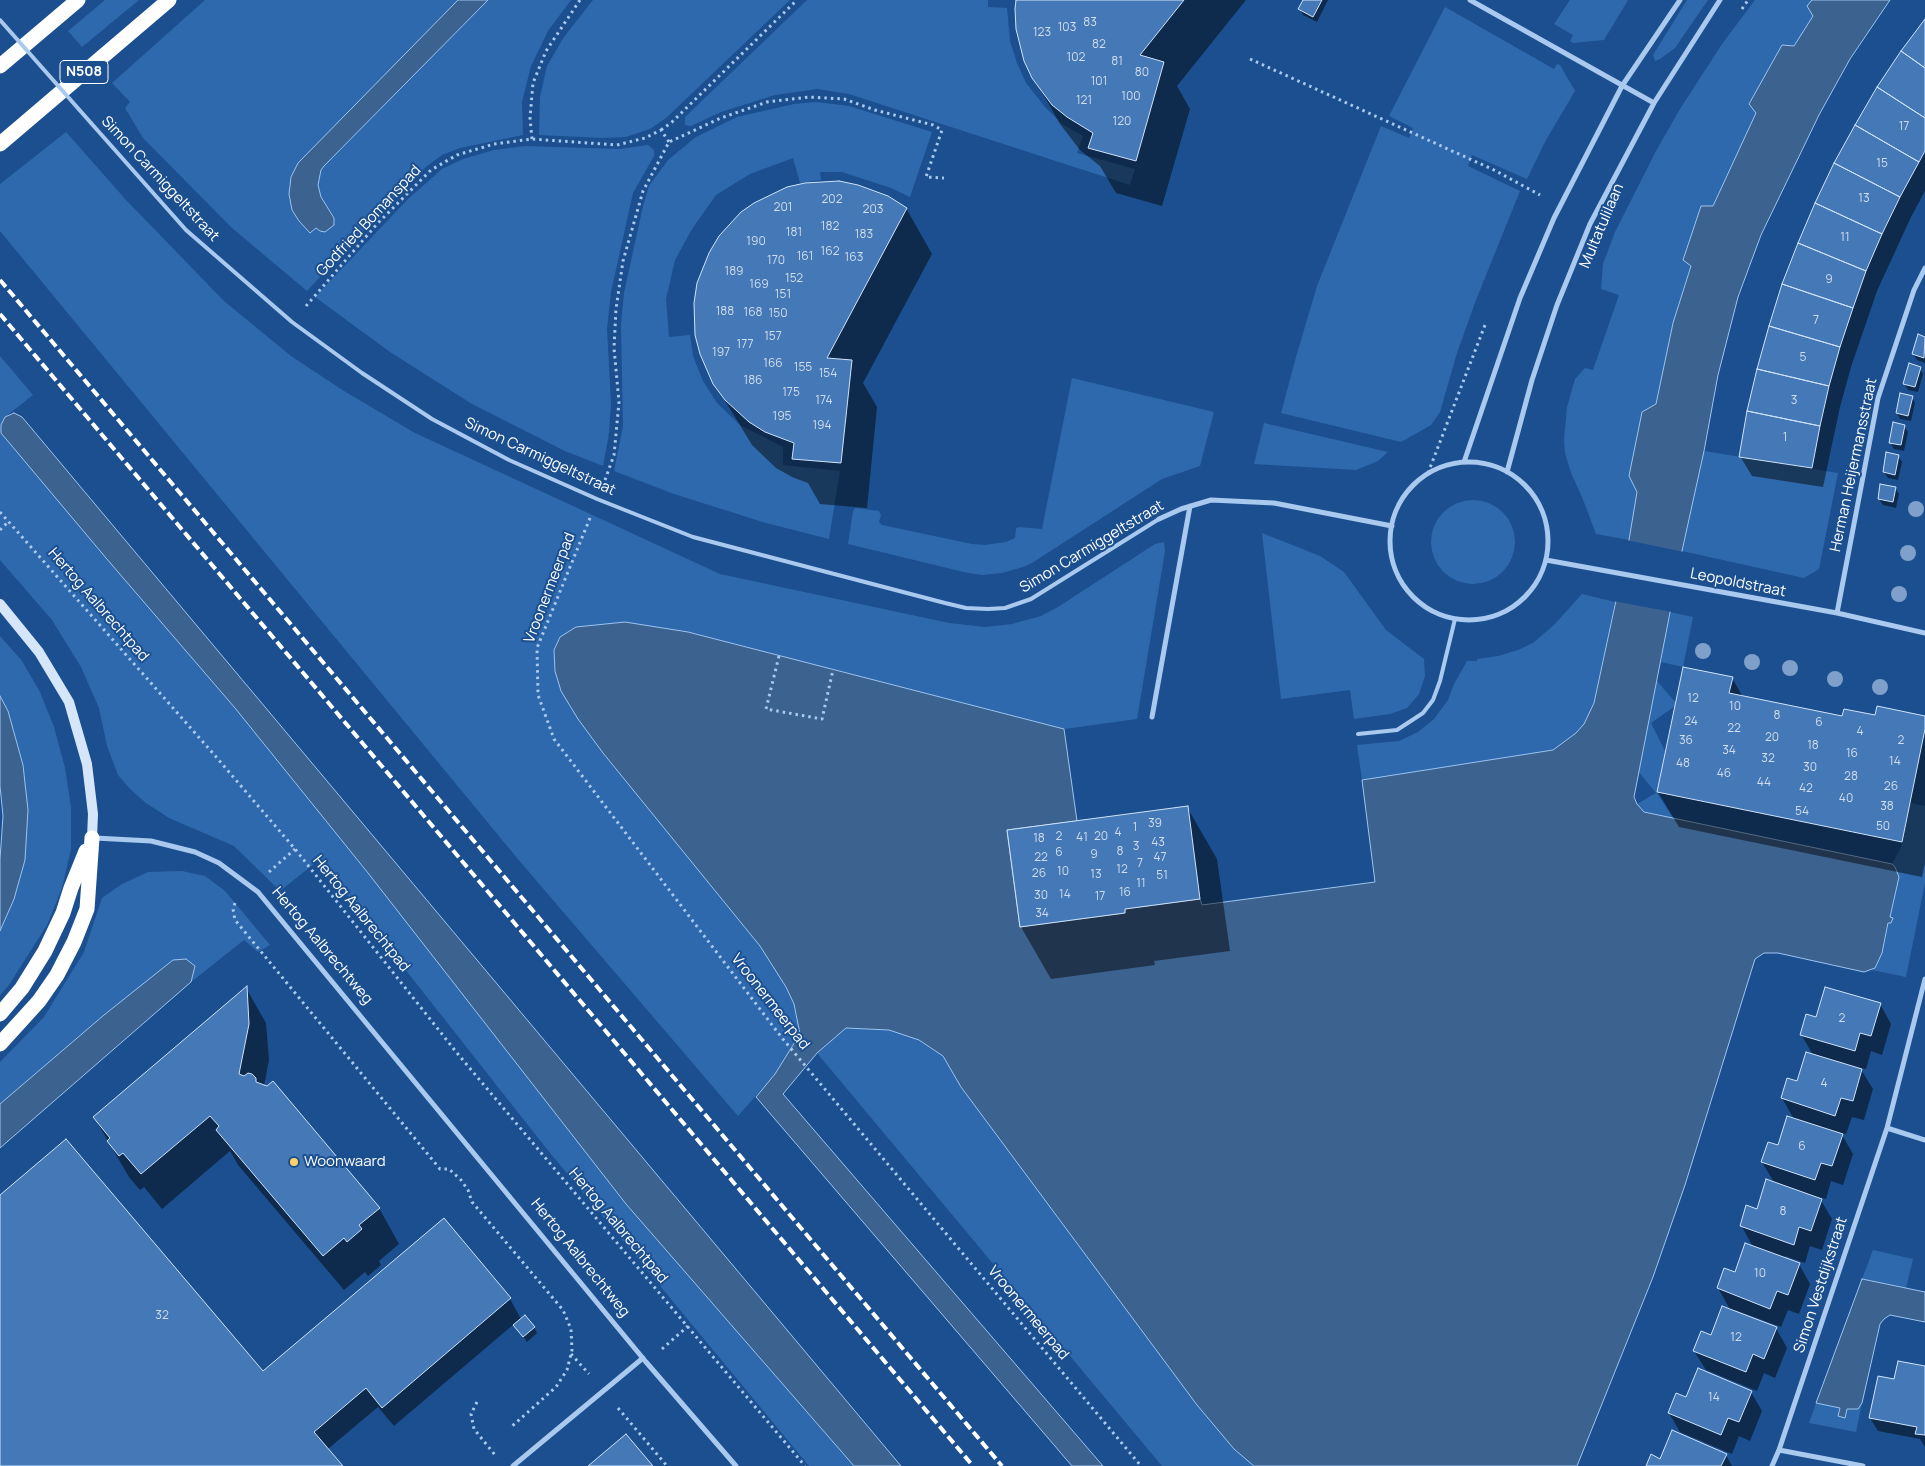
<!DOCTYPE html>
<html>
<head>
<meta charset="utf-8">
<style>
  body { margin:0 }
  canvas { display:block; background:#1b4f8f }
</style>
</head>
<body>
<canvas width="1925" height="1466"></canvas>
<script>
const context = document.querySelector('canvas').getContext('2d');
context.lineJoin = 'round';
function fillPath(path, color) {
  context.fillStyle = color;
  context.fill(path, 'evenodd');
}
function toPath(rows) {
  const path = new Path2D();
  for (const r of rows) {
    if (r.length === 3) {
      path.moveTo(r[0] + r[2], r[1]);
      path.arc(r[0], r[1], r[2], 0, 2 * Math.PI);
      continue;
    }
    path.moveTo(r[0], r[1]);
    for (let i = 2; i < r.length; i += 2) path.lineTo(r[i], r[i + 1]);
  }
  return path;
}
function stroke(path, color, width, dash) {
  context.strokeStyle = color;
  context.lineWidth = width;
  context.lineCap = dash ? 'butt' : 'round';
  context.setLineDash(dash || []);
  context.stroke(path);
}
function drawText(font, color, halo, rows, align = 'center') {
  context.font = font + ' Manrope,sans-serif';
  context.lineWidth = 4;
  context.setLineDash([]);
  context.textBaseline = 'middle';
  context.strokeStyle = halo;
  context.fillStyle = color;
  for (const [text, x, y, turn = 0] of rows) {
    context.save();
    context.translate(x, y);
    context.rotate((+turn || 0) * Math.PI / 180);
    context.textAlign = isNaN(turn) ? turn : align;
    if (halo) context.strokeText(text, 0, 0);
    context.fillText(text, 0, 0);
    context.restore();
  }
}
fillPath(toPath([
  [105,0,139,0,82,47,68,31],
  [205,0,469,0,289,185,289,194,292,210,299,221,305,226,316,228,334,217,321,197,318,185,321,170,324,166,488,0,571,0,548,31,531,66,522,102,523,135,460,148,442,155,427,166,395,197,307,291,232,228,143,138,125,108,130,102,112,83],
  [593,0,790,0,666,118,650,129,626,137,602,138,539,135,540,97,547,66,564,37],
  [807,0,988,0,988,7,1007,8,1010,41,1017,63,1026,83,1045,107,1062,124,1083,136,1077,153,1135,169,1130,185,849,94,817,89,775,95,721,112,691,126,685,125,685,117],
  [1570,0,1628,0,1604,40,1573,43,1570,41,1573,35,1554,24],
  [1687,0,1708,0,1675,48,1660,59,1655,61,1653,55],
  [1755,0,1812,0,1808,6,1813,16,1794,46,1749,103,1756,113,1713,207,1701,206,1683,259,1691,265,1673,323,1629,540,1596,534,1582,497,1571,473,1565,453,1564,440,1567,407,1575,379,1585,368,1593,370,1619,295,1601,289,1603,264,1615,232,1656,151,1680,109,1722,44],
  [1445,7,1554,69,1557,64,1560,65,1575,91,1546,140,1527,179,1472,155,1468,166,1520,191,1476,300,1457,353,1440,412,1431,425,1401,442,1281,413,1296,357,1317,286,1381,126,1409,138,1413,128,1389,116],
  [816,102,849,106,932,132,910,197,891,188,842,172,820,172,821,180,800,183,793,158,750,174,716,195,692,229,675,260,666,299,669,337,690,335,693,356,703,381,717,403,740,425,783,447,783,465,840,471,829,539,766,523,674,494,614,471,623,426,621,324,624,293,643,206,649,186,668,160,696,137,737,117,794,104],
  [66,132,127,201,224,301,291,356,344,391,415,433,720,574,949,623,985,627,1012,624,1041,616,1058,607,1155,544,1164,542,1165,551,1137,719,1064,729,688,632,625,622,576,627,578,719,603,753,760,946,786,987,794,1004,800,1034,775,1074,738,1116,517,858,0,231,0,184],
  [648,145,654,150,654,156,633,193,611,292,607,329,611,404,609,433,603,466,565,451,472,404,390,352,315,297,408,199,442,169,463,159,494,150,525,146,620,149],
  [0,356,33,395,5,417,2,433,106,558,235,708,368,873,626,1204,854,1466,809,1466,546,1148,319,860,280,891,234,846,169,818,146,803,131,790,118,775,107,746,99,708,81,667,52,620,0,560],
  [1072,378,1214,412,1200,466,1162,479,1032,563,1023,567,1002,573,982,575,968,573,848,544,853,511,855,508,879,511,881,515,879,522,882,525,972,544,985,545,1006,542,1015,538,1016,528,1019,527,1042,529],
  [1264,423,1388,452,1378,461,1356,470,1254,464],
  [1704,451,1838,473,1819,569,1804,578,1682,551],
  [1473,542,42],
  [1262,533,1320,556,1344,572,1386,630,1424,659,1425,676,1419,694,1407,708,1390,714,1354,719,1350,690,1281,699],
  [1582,594,1615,602,1594,703,1584,724,1576,733,1553,750,1362,780,1357,745,1399,741,1418,732,1434,719,1448,700,1454,684,1467,661,1477,661,1477,659,1498,656,1518,650,1533,643,1554,625],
  [1670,612,1693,617,1683,667,1661,662],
  [0,636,22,661,40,692,54,727,65,768,71,807,71,849,62,888,47,925,9,985,0,995,0,931,14,899,28,810,23,764,8,711,0,696],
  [1657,681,1675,702,1675,706,1651,723,1665,751,1657,793,1673,818,1644,812,1637,804,1656,793,1638,771],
  [1910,803,1925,806,1925,883,1906,977,1872,970,1875,968,1882,953,1899,877,1895,867,1892,864,1901,847],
  [182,871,205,876,225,891,270,945,258,952,244,940,191,982,195,966,104,1015,0,1104,0,1062,44,1017,84,952,102,898,122,884,148,872],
  [846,1028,889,1030,919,1040,943,1056,961,1087,1197,1405,1234,1449,1254,1466,1162,1466,817,1053],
  [1873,1250,1913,1259,1906,1288,1862,1279],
  [1816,1403,1840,1408,1845,1417,1847,1409,1860,1407,1862,1403,1856,1432,1809,1423]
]), '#2e69ad');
const water = toPath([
  [458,0,488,0,324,166,321,170,318,185,321,197,334,218,334,225,325,232,320,231,316,228,310,233,299,221,292,210,289,194,291,177,298,163,458,0],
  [1812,0,1890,0,1850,59,1819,115,1761,235,1738,297,1718,375,1704,451,1682,551,1634,797,1637,804,1644,812,1892,864,1895,867,1899,877,1890,917,1893,918,1891,923,1888,923,1882,953,1875,968,1864,972,1778,953,1764,953,1755,959,1685,1185,1653,1277,1577,1466,1254,1466,1234,1449,1197,1405,961,1087,943,1056,919,1040,889,1030,846,1028,817,1053,783,1094,1103,1466,1072,1466,756,1097,775,1074,800,1034,794,1004,786,987,760,946,603,753,578,719,561,691,555,671,554,650,560,637,576,627,625,622,688,632,1064,729,1077,821,1007,830,1020,927,1125,913,1125,909,1200,899,1202,905,1375,882,1362,780,1553,750,1576,733,1584,724,1594,703,1629,540,1637,492,1629,476,1642,412,1656,404,1673,323,1691,266,1683,260,1701,206,1713,206,1756,113,1749,104,1782,45,1794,46,1813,16,1807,6,1812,0],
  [14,413,22,417,901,1466,854,1466,626,1204,368,873,235,708,106,558,1,433,1,425,5,417,14,413],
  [0,696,8,711,23,765,28,810,25,860,14,899,0,931,0,859,3,816,0,786,0,696],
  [186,959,195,966,191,982,0,1148,0,1104,104,1015,173,960,186,959],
  [1862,1279,1925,1292,1925,1322,1890,1315,1884,1319,1880,1324,1862,1403,1858,1409,1847,1409,1845,1418,1838,1416,1840,1408,1816,1403,1862,1279]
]);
fillPath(water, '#3c6290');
stroke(water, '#9cc4f0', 1);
fillPath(toPath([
  [1626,540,1684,552,1672,612,1613,601]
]), '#1b4f8f');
fillPath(toPath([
  [1018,0,1246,0,1177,86,1190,109,1162,206,1116,193,1100,166,1080,150,1060,124,1034,78],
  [1304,0,1328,0,1317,22,1303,15,1300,9],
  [1925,22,1925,191,1911,217,1877,291,1851,367,1840,407,1823,487,1752,476,1740,456],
  [906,208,932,254,863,383,877,407,867,508,820,504,808,483,792,477,776,468,752,445,715,384],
  [1919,336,1925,338,1925,363,1917,360,1913,354],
  [1920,368,1923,374,1918,392,1908,390,1904,383],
  [1912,397,1915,403,1911,421,1900,419,1897,413],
  [1904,426,1908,432,1904,451,1894,449,1890,442],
  [1898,456,1902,462,1898,480,1888,478,1884,472],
  [1895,488,1899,494,1896,508,1883,505,1879,499],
  [1732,678,1743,697,1843,717,1925,717,1925,863,1922,877,1679,827,1658,792],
  [1187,807,1217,859,1230,951,1154,961,1155,965,1051,979,1021,927],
  [246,988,266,1023,269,1060,264,1086,379,1208,399,1244,379,1261,381,1265,368,1276,365,1272,344,1290,238,1165,230,1151,162,1209,144,1187,140,1190,129,1177,94,1117],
  [1880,1004,1891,1024,1882,1055,1871,1051,1866,1069,1860,1068,1873,1089,1864,1120,1852,1117,1846,1134,1841,1133,1853,1154,1843,1185,1831,1181,1826,1199,1819,1197,1832,1219,1822,1250,1810,1246,1805,1263,1785,1256,1784,1259,1799,1264,1810,1284,1799,1314,1788,1310,1781,1327,1735,1310,1734,1312,1776,1328,1787,1348,1775,1378,1764,1373,1757,1391,1706,1370,1694,1351,1711,1336,1731,1311,1718,1288,1735,1273,1753,1247,1741,1225,1757,1210,1775,1184,1762,1162,1779,1146,1794,1119,1782,1098,1798,1082,1813,1055,1801,1034,1817,1018],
  [0,1197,263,1373,444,1220,510,1299,521,1319,534,1327,537,1333,527,1342,514,1324,394,1426,378,1407,328,1449,342,1466,0,1466],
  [1925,1368,1925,1447,1920,1439,1878,1431,1870,1418,1895,1381],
  [1751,1392,1762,1411,1750,1441,1739,1436,1732,1454,1680,1432,1669,1413],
  [1726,1455,1732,1466,1647,1466,1661,1460]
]), '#0007');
const building = toPath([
  [1016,0,1184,0,1140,55,1164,62,1136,161,1088,148,1093,133,1067,117,1052,105,1032,78,1024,61,1016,29,1015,9,1016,0],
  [1303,0,1322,0,1313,17,1298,9,1303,0],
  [1925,19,1925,68,1901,51,1925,19],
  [1901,51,1925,68,1925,118,1877,87,1901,51],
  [1877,87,1925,118,1925,151,1919,162,1855,125,1877,87],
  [1855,125,1919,162,1900,197,1834,163,1855,125],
  [1834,163,1900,197,1882,234,1815,203,1834,163],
  [839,181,858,185,888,196,907,208,827,358,852,360,841,463,792,459,794,443,765,432,749,422,725,400,713,384,700,354,695,335,694,303,697,283,709,253,719,236,741,212,754,203,787,187,805,183,839,181],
  [1815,203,1882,234,1866,271,1798,243,1815,203],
  [1798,243,1866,271,1853,308,1782,284,1798,243],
  [1782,284,1853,308,1840,347,1769,326,1782,284],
  [1769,326,1840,347,1829,386,1757,369,1769,326],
  [1918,334,1925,337,1924,358,1912,354,1918,334],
  [1909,363,1921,367,1915,387,1903,384,1909,363],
  [1757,369,1829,386,1820,426,1747,411,1757,369],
  [1900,393,1913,396,1908,416,1896,413,1900,393],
  [1747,411,1820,426,1812,468,1739,457,1747,411],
  [1893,422,1905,425,1901,445,1889,443,1893,422],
  [1886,452,1899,455,1895,475,1883,472,1886,452],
  [1880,484,1896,487,1893,502,1878,499,1880,484],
  [1683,667,1733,677,1729,693,1842,716,1844,709,1875,715,1877,706,1925,716,1925,729,1902,842,1657,792,1683,667],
  [1188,806,1200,899,1125,909,1125,913,1020,927,1007,830,1188,806],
  [247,986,249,1024,239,1074,244,1076,248,1073,252,1074,256,1078,256,1082,267,1086,273,1081,380,1208,359,1225,362,1229,347,1242,344,1238,323,1256,216,1130,219,1126,210,1116,141,1174,123,1153,119,1156,107,1141,110,1138,93,1117,247,986],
  [1825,987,1881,1003,1871,1036,1860,1033,1855,1051,1800,1035,1806,1014,1816,1017,1825,987],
  [1806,1052,1862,1069,1853,1101,1841,1098,1835,1116,1781,1098,1787,1078,1797,1081,1806,1052],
  [1787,1116,1843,1134,1832,1166,1821,1163,1815,1180,1761,1162,1768,1142,1778,1145,1787,1116],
  [66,1139,263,1371,444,1218,511,1298,382,1408,366,1388,314,1432,343,1466,0,1466,0,1195,66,1139],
  [1766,1179,1822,1199,1811,1231,1799,1227,1794,1245,1740,1226,1746,1205,1757,1209,1766,1179],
  [1745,1243,1800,1263,1788,1295,1777,1291,1770,1309,1717,1288,1724,1268,1735,1272,1745,1243],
  [1722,1306,1777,1327,1764,1359,1753,1354,1746,1372,1693,1351,1701,1331,1711,1335,1722,1306],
  [525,1315,535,1327,523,1337,513,1325,525,1315],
  [1898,1361,1925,1366,1925,1435,1915,1434,1917,1427,1869,1418,1878,1376,1894,1379,1898,1361],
  [1698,1368,1752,1391,1739,1422,1728,1418,1721,1435,1668,1413,1676,1393,1686,1397,1698,1368],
  [1672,1430,1727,1454,1721,1466,1646,1466,1651,1454,1660,1459,1672,1430],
  [626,1434,653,1466,588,1466,626,1434]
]);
fillPath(building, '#4478b7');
stroke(building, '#cfe3fa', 1);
stroke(toPath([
  [1742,9,1748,0],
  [1250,59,1494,170,1540,195],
  [661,130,672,122,797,0],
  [532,139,530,118,533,83,546,51,580,0],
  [306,306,377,224,431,170,457,155,494,144,532,139,617,145,645,138,661,130,669,142],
  [1428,473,1485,325],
  [605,480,614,455,619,402,614,348,616,309,623,261,643,191,669,142,721,118,767,102,809,97,844,99,875,110,933,125,942,130,926,177,944,178],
  [0,512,211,751,295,849,457,1053,805,1466],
  [590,518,537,648,538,695,554,739,782,1038,1141,1466],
  [0,530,9,521],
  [779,656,766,709,822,719,833,670],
  [269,872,295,849],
  [235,903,233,909,235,920,440,1169,449,1169,461,1180,468,1190,472,1202,563,1310,571,1329,572,1350,567,1370,556,1387,510,1428],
  [662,1349,688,1326],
  [571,1354,589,1374],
  [477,1402,471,1414,474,1429,495,1455],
  [618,1408,667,1466]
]), '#a9c9ee', 3, [2.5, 4]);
stroke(toPath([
  [91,123,186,230,292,322,362,373,432,419,509,460,597,499,693,537,945,603,966,608,988,609,1005,608,1031,599,1159,519],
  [1358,734,1397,730,1423,713,1433,700,1440,681,1455,619]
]), '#a9c9ee', 4);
stroke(toPath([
  [1470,0,1654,103],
  [1464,462,1520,298,1554,218,1622,86,1680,0],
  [1469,541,79],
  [1507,472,1532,380,1557,305,1590,224,1654,103,1720,0],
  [1159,519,1181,509,1211,500,1274,503,1392,526],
  [1546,560,1837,613,1925,633],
  [1837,613,1878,398,1914,290,1925,268],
  [1152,717,1190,506],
  [95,838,151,841,195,852,219,863,258,892,646,1362,736,1466],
  [1887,1128,1925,1140],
  [1779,1450,1863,1466],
  [513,1466,643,1358],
  [1772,1466,1779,1450,1887,1128,1925,979]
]), '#a9c9ee', 5);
stroke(toPath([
  [0,604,39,652,69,702,87,764,93,814,92,838]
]), '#d6e6fa', 10);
stroke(toPath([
  [0,66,78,0],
  [0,144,169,0],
  [0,1014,22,988,45,951,63,913,71,888,86,851],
  [0,1044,39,1001,57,975,74,942,87,909,92,838]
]), '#fff', 15);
stroke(toPath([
  [0,280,1002,1466],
  [0,314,973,1466]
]), '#fff', 4, [9, 4]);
stroke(toPath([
  [0,20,91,123]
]), '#a9c9ee', 4);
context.fillStyle = '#7ea0ca';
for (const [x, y] of [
  [1916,509],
  [1908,553],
  [1899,594],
  [1703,651],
  [1752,662],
  [1790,668],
  [1835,679],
  [1880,687]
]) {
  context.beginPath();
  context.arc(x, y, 8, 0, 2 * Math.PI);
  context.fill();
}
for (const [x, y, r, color] of [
  [294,1162,5,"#ffd166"]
]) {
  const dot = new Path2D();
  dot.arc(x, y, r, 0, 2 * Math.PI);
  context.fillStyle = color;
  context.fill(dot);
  stroke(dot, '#1b4f8f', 2);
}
drawText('12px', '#d0dded', null, [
  ["83",1090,23],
  ["103",1067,28],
  ["123",1042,33],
  ["82",1099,45],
  ["102",1076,58],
  ["81",1117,62],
  ["80",1142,73],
  ["101",1099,82],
  ["100",1131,97],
  ["121",1084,101],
  ["120",1122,122],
  ["17",1904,127],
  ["15",1882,164],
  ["13",1864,199],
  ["202",832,200],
  ["201",783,208],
  ["203",873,210],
  ["182",830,227],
  ["181",794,233],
  ["183",864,235],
  ["11",1845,238],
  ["190",756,242],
  ["162",830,252],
  ["161",805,257],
  ["163",854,258],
  ["170",776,261],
  ["189",734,272],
  ["152",794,279],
  ["9",1829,280],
  ["169",759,285],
  ["151",783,295],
  ["188",725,312],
  ["168",753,313],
  ["150",778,314],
  ["7",1816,321],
  ["157",773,337],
  ["177",745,345],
  ["197",721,353],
  ["5",1803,358],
  ["166",773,364],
  ["155",803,368],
  ["154",828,374],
  ["186",753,381],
  ["175",791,393],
  ["174",824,401],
  ["3",1794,401],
  ["195",782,417],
  ["194",822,426],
  ["1",1785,438],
  ["12",1693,699],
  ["10",1735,707],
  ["8",1777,716],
  ["24",1691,722],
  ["6",1819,723],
  ["22",1734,729],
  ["4",1860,732],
  ["20",1772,738],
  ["36",1686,741],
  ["2",1901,741],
  ["18",1813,746],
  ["34",1729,751],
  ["16",1852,754],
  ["32",1768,759],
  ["14",1895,762],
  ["48",1683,764],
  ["30",1810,768],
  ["46",1724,774],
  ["28",1851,777],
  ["44",1764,783],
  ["26",1891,787],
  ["42",1806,789],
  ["40",1846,799],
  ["38",1887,807],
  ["54",1802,812],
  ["39",1155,824],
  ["50",1883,827],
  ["1",1135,828],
  ["4",1118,833],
  ["2",1059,837],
  ["20",1101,837],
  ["41",1082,838],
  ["18",1039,839],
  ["43",1158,843],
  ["3",1136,847],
  ["8",1120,852],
  ["6",1059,853],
  ["9",1094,855],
  ["22",1041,858],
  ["47",1160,858],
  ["7",1140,864],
  ["12",1122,870],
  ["10",1063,872],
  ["26",1039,874],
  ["13",1096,875],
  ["51",1162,876],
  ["11",1141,884],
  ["16",1125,893],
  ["14",1065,895],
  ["30",1041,896],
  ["17",1100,897],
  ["34",1042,914],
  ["2",1842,1019],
  ["4",1824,1084],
  ["6",1802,1147],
  ["8",1783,1212],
  ["10",1760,1274],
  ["32",162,1316],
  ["12",1736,1338],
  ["14",1714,1398]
]);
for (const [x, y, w] of [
  [84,72,48]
]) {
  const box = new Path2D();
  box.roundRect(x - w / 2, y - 11.5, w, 23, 4);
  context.fillStyle = '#1b4f8f';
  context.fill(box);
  stroke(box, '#fff', 1);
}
drawText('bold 14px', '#fff', null, [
  ["N508",84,72]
]);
drawText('15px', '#fff', '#1b4f8f', [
  ["Simon Carmiggeltstraat",160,179,47],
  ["Godfried Bomanspad",369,221,-47],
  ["Multatulilaan",1602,226,-67],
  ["Simon Carmiggeltstraat",540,457,25],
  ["Herman Heijermansstraat",1854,465,-78],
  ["Simon Carmiggeltstraat",1092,547,-31],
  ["Leopoldstraat",1738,583,11],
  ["Vroonermeerpad",550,588,-69],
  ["Hertog Aalbrechtpad",98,605,49],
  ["Hertog Aalbrechtpad",361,914,51],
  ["Hertog Aalbrechtweg",322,946,50],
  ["Vroonermeerpad",770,1002,52],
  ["Hertog Aalbrechtpad",618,1226,50],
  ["Hertog Aalbrechtweg",580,1258,51],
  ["Simon Vestdijkstraat",1821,1285,-72],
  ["Vroonermeerpad",1028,1313,50]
]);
drawText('15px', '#fff', '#1b4f8f', [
  ["Woonwaard",304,1162]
], 'left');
</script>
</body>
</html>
